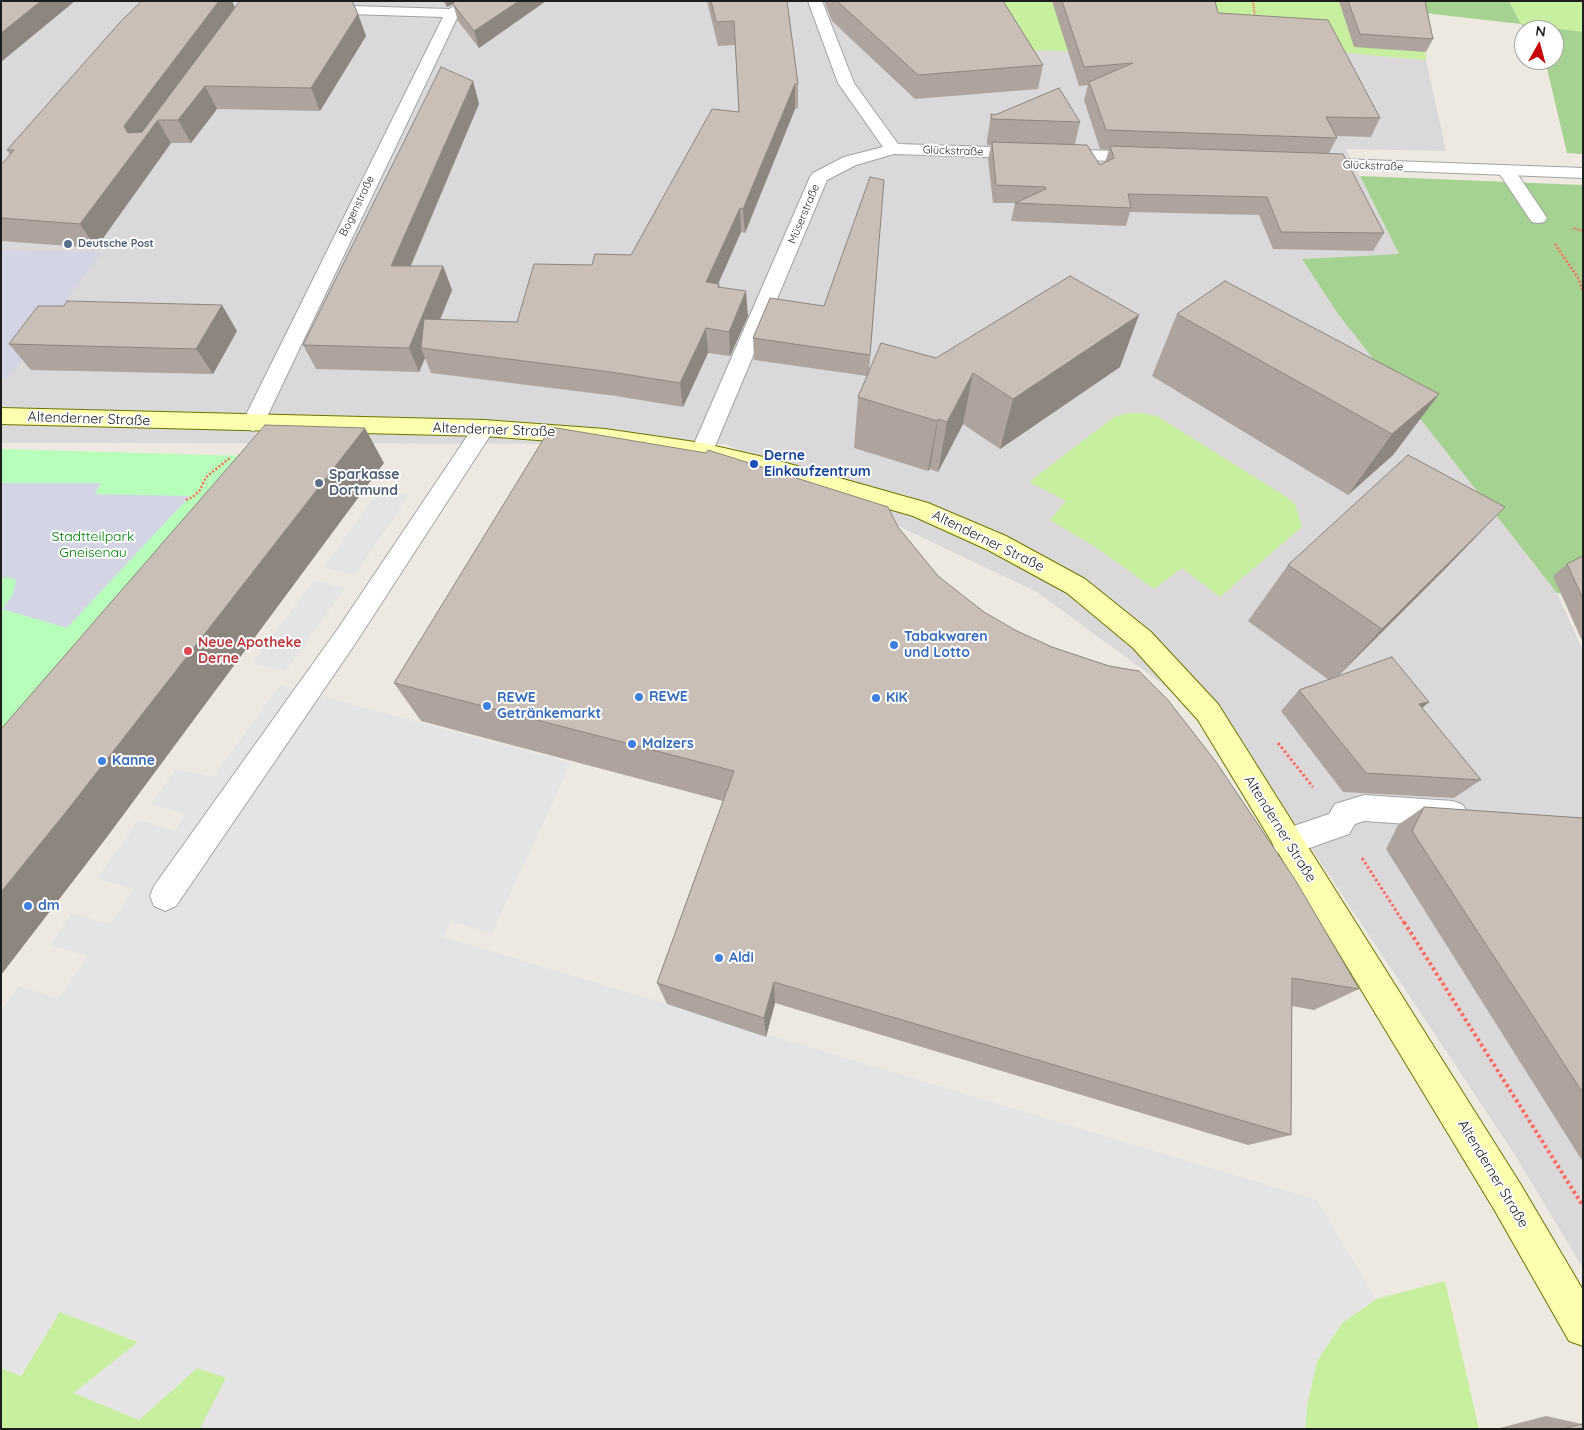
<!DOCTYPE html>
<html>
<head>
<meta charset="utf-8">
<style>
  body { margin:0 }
  #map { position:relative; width:1584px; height:1430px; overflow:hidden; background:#eee9e0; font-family:Quicksand,sans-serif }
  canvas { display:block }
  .frame { position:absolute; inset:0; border:2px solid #1c1c1c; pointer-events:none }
  .north { position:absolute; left:1514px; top:20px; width:50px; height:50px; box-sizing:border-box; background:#fff; border:1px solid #a4a4a4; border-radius:50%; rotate:7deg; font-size:14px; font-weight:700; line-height:20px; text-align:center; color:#1c1c1c }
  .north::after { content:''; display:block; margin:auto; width:18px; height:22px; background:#c70005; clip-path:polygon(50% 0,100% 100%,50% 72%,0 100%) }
</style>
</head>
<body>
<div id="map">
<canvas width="1584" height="1430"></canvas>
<div class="frame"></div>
<div class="north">N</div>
</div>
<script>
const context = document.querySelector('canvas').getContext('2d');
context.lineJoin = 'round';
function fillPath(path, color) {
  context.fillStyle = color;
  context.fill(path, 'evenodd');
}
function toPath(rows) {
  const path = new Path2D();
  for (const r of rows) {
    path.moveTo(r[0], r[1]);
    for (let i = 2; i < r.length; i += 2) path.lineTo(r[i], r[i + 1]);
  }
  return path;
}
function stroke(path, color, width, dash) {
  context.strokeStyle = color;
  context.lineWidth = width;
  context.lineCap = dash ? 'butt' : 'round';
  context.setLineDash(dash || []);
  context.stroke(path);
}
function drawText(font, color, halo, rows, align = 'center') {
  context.font = font + ' Quicksand,sans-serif';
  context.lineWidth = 4;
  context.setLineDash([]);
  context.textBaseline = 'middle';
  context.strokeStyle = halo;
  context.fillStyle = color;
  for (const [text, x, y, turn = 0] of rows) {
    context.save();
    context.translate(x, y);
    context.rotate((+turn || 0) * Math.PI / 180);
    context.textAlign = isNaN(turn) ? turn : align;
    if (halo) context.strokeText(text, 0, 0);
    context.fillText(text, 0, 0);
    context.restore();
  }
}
fillPath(toPath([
  [1,1,999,1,1255,44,1426,60,1446,151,1346,149,1399,254,1302,259,1338,314,1557,593,1583,651,1583,1268,1513,1152,1240,741,1037,592,726,444,1,443]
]), '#dad8d8');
fillPath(toPath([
  [999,1,1422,1,1426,60,1256,45,1100,52,1029,50],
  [1509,1,1583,1,1583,32,1521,24],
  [1128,413,1142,413,1157,416,1285,496,1295,504,1302,527,1220,597,1182,568,1154,589,1097,548,1050,520,1066,501,1029,482,1114,417],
  [1445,1281,1479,1429,1305,1429,1307,1405,1317,1361,1342,1323,1376,1299],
  [60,1311,138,1342,74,1393,139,1420,198,1367,226,1378,200,1429,1,1429,1,1368,21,1376]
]), '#c8eea0');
fillPath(toPath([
  [1422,1,1509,1,1521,24,1583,32,1583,154,1567,153,1545,60,1554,60,1554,30,1525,30,1521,24,1424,13],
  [1360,176,1583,185,1583,597,1557,593,1338,314,1302,259,1399,254]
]), '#a5d191');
fillPath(toPath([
  [1,449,285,457,1,800]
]), '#b7febb');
fillPath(toPath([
  [380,489,409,495,355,575,324,567],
  [314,580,345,588,285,672,253,663],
  [280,685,571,763,492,933,451,921,444,937,1317,1200,1376,1299,1342,1323,1317,1361,1307,1405,1305,1429,200,1429,226,1378,197,1368,139,1420,74,1393,138,1342,60,1312,21,1376,1,1368,1,1010,19,986,58,999,88,956,50,945,71,914,110,924,134,889,97,878,139,820,175,831,185,814,151,804,176,769,213,777]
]), '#e4e4e4');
fillPath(toPath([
  [1,250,102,252,9,378,1,378],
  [1,483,101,483,95,494,190,496,67,628,2,609,13,594,16,580,7,577,1,579]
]), '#d4d5e4');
const service = toPath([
  [1506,165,1512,166,1547,218,1544,222,1538,223,1532,222,1529,218,1497,170,1500,166,1506,165],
  [484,420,492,423,495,428,355,644,176,906,165,911,154,906,150,896,154,886,337,630,476,423,484,420],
  [1364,795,1453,801,1463,805,1468,814,1463,823,1453,827,1364,821,1355,824,1349,834,1287,856,1276,852,1272,842,1276,832,1329,814,1335,804,1364,795]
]);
const minor = toPath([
  [463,1,481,1,458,16,264,423,261,428,253,431,245,428,242,423,443,17,319,13,314,12,312,9,314,6,319,5,449,9,463,1],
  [808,1,822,1,854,83,898,144,1144,152,1150,153,1153,157,1150,161,1144,162,894,154,856,165,827,180,713,451,710,457,702,459,694,457,691,451,810,177,813,173,844,157,883,147,838,83,808,1],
  [1312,158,1583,168,1583,178,1306,167,1303,163,1306,159,1312,158]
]);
const secondary = toPath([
  [1,408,484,420,605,429,702,443,772,459,928,503,1006,536,1085,579,1151,632,1218,704,1521,1185,1583,1290,1583,1346,1569,1341,1495,1211,1198,720,1133,648,1067,593,988,550,913,516,772,475,702,459,605,445,484,436,1,424,1,408]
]);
stroke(service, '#a3a3a3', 2);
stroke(minor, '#a3a3a3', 2);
stroke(secondary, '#6b7500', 2);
stroke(toPath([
  [1253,1,1255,18],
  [1573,228,1583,231]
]), '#ff6d60', 2, [1, 1]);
stroke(toPath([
  [1555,244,1578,278,1583,291],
  [186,500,193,497,200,490,206,477,230,458]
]), '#ff6d60', 2.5, [2, 2]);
stroke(toPath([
  [1278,743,1313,787],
  [1362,858,1404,923]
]), '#ff6d60', 3, [2.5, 2.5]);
stroke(toPath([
  [1404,922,1583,1206]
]), '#ff6d60', 4, [3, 3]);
fillPath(service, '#fff');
fillPath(minor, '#fff');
fillPath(secondary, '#fcffad');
fillPath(toPath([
  [142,1,232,1,235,7,358,14,366,36,320,111,217,109,191,143,171,143,96,248,1,241,1,165,10,155,7,150],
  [443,1,546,1,479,48,458,21,453,4,447,7],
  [707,1,787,1,798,84,798,108,795,109,745,233,741,232,718,284,719,284,720,287,748,316,730,356,708,353,683,407,616,396,431,373,425,358,419,372,316,369,303,345,473,81,479,104,411,266,443,266,452,290,440,320,517,322,592,265,631,255,739,112,735,45,718,46],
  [824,1,1003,1,1043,65,1038,89,915,99,832,21],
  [1052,1,1215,1,1218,13,1380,118,1371,137,1336,136,1337,138,1329,153,1384,233,1373,251,1273,249,1259,215,1130,212,1126,226,1011,221,1015,203,993,203,988,159,991,145,987,145,987,140,991,114,1080,122,1075,144,1100,165,1105,162,1109,150,1100,149,1084,100,1088,85,1079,86],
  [1339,1,1425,1,1433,39,1426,52,1354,47],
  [884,180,869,372,936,358,1120,367,1000,449,963,424,938,472,930,469,928,471,854,448,858,397,867,376,754,360,753,338,824,306],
  [1177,314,1439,394,1393,455,1348,495,1152,376],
  [237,331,213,374,31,370,9,344],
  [898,527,938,576,1359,989,1314,1010,1292,1006,1291,1135,1248,1145,775,1003,766,1037,667,1004,657,983,723,801,421,721,394,683],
  [1583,556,1583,643,1553,576,1567,564],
  [1288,565,1449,565,1337,677,1429,702,1422,708,1481,780,1454,798,1343,792,1281,711,1299,690,1329,680,1248,621],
  [1424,807,1583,818,1583,1162,1386,849,1398,825],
  [1546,1416,1582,1424,1583,1429,1496,1429]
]), '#aea49d');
fillPath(toPath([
  [41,1,75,1,1,62,1,33],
  [219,1,232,1,237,13,158,121,171,143,96,248,80,224,124,126],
  [446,1,459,1,447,7],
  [519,1,546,1,479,48,474,31],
  [358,14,366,36,320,111,311,88],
  [473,81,479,104,400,290,391,266],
  [795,84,795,109,745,233,743,209],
  [205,86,217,109,191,143,178,120],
  [740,208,741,232,708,307,706,282],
  [443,266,452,290,428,349,421,348,425,358,419,372,409,348],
  [746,291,748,316,730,356,729,332],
  [222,305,237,331,213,374,196,349],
  [1139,315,1120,367,1000,449,1013,399],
  [706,328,708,353,683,407,680,383],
  [973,373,963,424,938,472,947,422],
  [1439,394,1393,455,1348,495,1392,434],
  [938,419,930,469,928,471,937,421],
  [365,428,384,463,107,837,1,975,1,892],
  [1505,507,1449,565,1332,682,1382,629],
  [1429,702,1405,722,1419,704],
  [774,982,775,1003,766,1037,764,1018]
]), '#8d867f');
const building = toPath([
  [1,1,41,1,1,33,1,1],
  [142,1,219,1,124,126,128,133,142,132,240,1,352,1,358,14,311,88,205,86,178,120,158,120,80,224,1,218,1,165,14,150,7,150,122,20,142,1],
  [455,1,519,1,474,31,453,4,455,1],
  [711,1,787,1,798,84,795,84,743,209,740,208,706,282,719,284,718,287,746,291,729,332,706,328,680,383,611,372,421,348,424,319,517,322,534,264,592,265,595,254,631,255,712,109,739,112,734,21,716,22,711,1],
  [837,1,1003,1,1043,65,918,75,837,1],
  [1062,1,1215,1,1218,13,1328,20,1380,118,1326,117,1337,138,1106,130,1089,82,1133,63,1084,67,1062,1],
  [1348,1,1425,1,1433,39,1360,34,1348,1],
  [441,67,473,81,391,266,443,266,409,348,303,345,441,67],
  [1059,88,1080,122,992,119,991,114,995,115,1059,88],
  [992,142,1087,145,1100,165,1114,158,1110,146,1343,154,1384,233,1281,232,1267,197,1128,194,1131,208,1015,203,1046,189,1045,187,996,185,992,142],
  [870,177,884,180,870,355,753,338,770,298,824,306,870,177],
  [1070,276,1139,315,1013,399,973,373,947,422,938,419,937,421,858,397,881,343,936,358,1070,276],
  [1225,281,1439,394,1392,434,1177,314,1225,281],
  [67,301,222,305,196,349,9,344,38,306,64,306,67,301],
  [265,425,365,428,66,812,1,892,1,729,265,425],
  [551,427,706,453,708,450,888,507,898,527,938,576,984,612,1017,631,1052,647,1109,666,1139,671,1168,700,1216,762,1296,881,1359,989,1292,978,1291,1135,774,982,764,1018,657,983,734,771,394,683,551,427],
  [1408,455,1505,507,1382,629,1288,565,1408,455],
  [1583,556,1583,599,1567,564,1583,556],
  [1392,657,1429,702,1419,704,1481,780,1366,773,1299,690,1392,657],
  [1424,807,1583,818,1583,1093,1412,831,1424,807],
  [1582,1424,1583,1429,1563,1429,1582,1424]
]);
fillPath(building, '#cabfb6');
stroke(building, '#8d867f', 1);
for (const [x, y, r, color] of [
  [68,244,5,"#5c6f8a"],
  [754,464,5,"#1a4fb4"],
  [319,483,5,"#5c6f8a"],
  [894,645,5,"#3f7fe0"],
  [188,651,5,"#e0444e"],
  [639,697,5,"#3f7fe0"],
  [876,698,5,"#3f7fe0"],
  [487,706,5,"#3f7fe0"],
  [632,744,5,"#3f7fe0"],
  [102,761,5,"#3f7fe0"],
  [28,906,5,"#3f7fe0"],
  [719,958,5,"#3f7fe0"]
]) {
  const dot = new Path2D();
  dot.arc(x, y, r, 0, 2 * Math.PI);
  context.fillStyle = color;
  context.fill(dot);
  stroke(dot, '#fff', 2);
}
drawText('11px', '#1c1c1c', '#fff', [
  ["Glückstraße",953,151,2],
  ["Glückstraße",1373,166,2],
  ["Bogenstraße",357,206,-64],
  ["Müserstraße",804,214,-67]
]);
drawText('bold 11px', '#4e5e75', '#fff', [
  ["Deutsche Post",78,244]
], 'left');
drawText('14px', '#1c1c1c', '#fff', [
  ["Altenderner Straße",89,419,2],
  ["Altenderner Straße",494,430,2],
  ["Altenderner Straße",988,541,26],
  ["Altenderner Straße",1280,829,58],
  ["Altenderner Straße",1493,1174,59]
]);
drawText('bold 14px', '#164399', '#fff', [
  ["Derne",764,456],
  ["Einkaufzentrum",764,472]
], 'left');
drawText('bold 14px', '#4e5e75', '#fff', [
  ["Sparkasse",329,475],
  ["Dortmund",329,491]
], 'left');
drawText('14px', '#02810a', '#fff', [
  ["Stadtteilpark",93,537],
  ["Gneisenau",93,553]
]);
drawText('bold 14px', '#366cbe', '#fff', [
  ["Tabakwaren",904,637],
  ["und Lotto",904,653],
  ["REWE",649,697],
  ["REWE",497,698],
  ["Getränkemarkt",497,714],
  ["KiK",886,698],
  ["Malzers",642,744],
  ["Kanne",112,761],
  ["dm",38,906],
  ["Aldi",729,958]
], 'left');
drawText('bold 14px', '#be3a42', '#fff', [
  ["Neue Apotheke",198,643],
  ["Derne",198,659]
], 'left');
</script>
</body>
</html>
